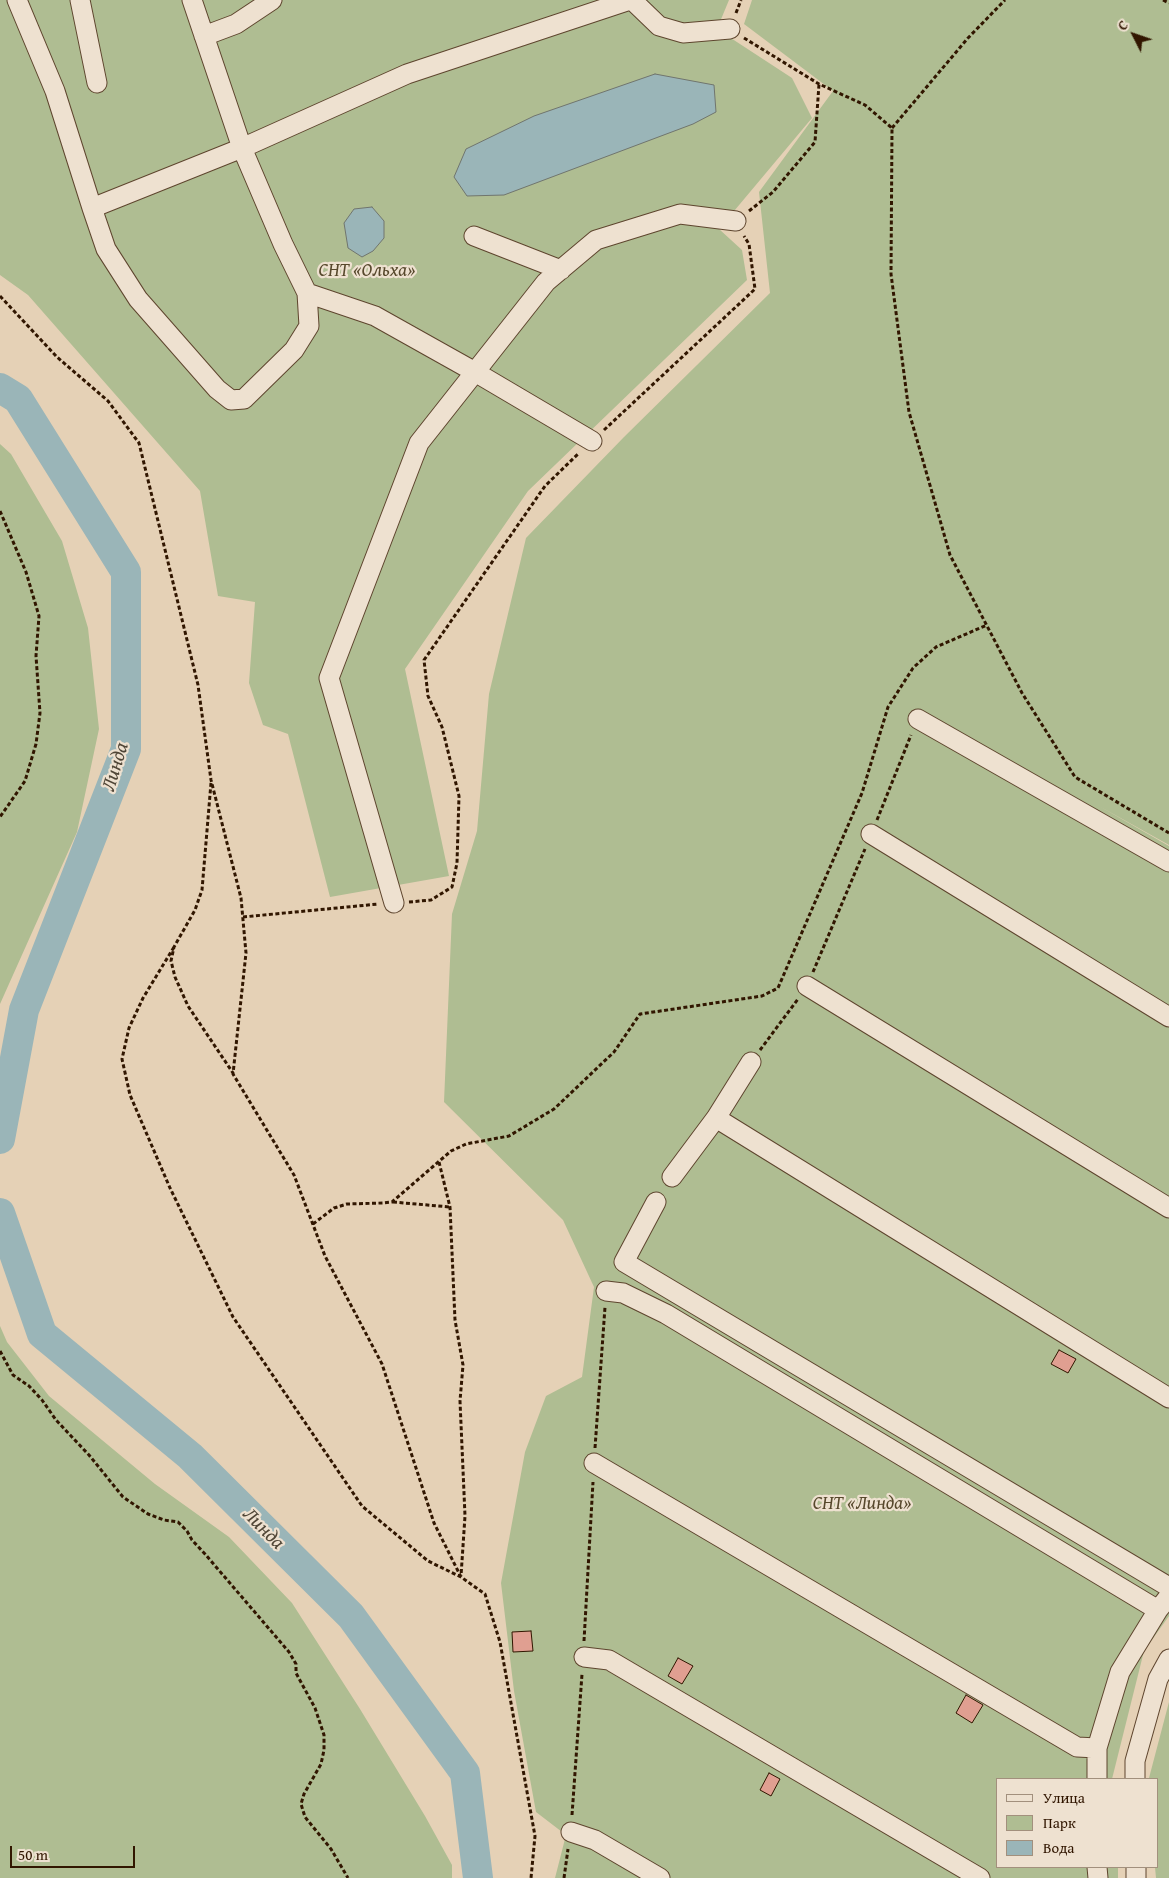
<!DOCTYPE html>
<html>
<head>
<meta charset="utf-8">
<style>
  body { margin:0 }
  #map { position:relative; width:1169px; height:1878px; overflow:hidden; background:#e5d1b6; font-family:"Gentium Book Plus",serif }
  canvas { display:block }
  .legend { position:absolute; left:996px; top:1778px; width:162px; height:90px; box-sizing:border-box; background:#eee1d0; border:1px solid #a2907d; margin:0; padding:6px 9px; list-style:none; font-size:15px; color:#311600 }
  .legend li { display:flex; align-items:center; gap:10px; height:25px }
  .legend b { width:25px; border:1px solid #a2907d }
  .north { position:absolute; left:1109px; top:10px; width:50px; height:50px; -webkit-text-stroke:4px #eee1d0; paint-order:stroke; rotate:311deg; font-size:14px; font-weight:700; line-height:20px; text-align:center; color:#311600 }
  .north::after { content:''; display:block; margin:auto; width:18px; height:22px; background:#311600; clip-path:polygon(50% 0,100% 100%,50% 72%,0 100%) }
  .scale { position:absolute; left:10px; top:1846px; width:125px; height:22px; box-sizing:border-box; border:2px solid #311600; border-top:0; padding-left:6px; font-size:15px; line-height:18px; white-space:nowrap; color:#311600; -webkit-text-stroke:4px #eee1d0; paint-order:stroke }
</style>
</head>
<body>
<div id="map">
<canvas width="1169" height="1878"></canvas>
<ul class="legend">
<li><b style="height:6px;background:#eee1d0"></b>Улица</li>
<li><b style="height:14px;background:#afbd92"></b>Парк</li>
<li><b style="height:14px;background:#9ab5b8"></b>Вода</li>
</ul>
<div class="north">С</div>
<div class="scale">50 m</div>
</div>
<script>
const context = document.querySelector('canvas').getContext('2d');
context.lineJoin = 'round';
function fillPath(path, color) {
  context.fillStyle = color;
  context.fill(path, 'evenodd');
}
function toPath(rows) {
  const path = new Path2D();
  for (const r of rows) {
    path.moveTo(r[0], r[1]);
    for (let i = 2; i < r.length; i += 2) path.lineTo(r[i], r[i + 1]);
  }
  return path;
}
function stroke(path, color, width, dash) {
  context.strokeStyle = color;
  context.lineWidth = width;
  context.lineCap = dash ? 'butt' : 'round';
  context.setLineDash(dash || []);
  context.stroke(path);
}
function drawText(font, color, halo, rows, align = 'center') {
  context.font = font + ' "Gentium Book Plus",serif';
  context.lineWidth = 4.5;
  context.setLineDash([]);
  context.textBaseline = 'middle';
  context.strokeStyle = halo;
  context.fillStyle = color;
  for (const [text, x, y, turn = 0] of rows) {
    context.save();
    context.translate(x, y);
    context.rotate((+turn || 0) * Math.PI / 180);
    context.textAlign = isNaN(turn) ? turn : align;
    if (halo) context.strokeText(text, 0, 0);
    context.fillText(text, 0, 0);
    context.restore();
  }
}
fillPath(toPath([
  [0,0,729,0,717,29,792,78,812,118,719,229,742,250,747,280,528,491,405,669,449,876,330,897,288,734,263,725,249,683,255,602,218,596,200,491,28,295,0,275],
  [752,0,1169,0,1169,845,1099,806,1169,846,1169,1616,1144,1651,1112,1779,998,1779,998,1867,1118,1867,1118,1878,555,1878,566,1835,536,1812,514,1691,501,1583,525,1452,546,1396,582,1377,594,1287,563,1220,444,1102,452,914,477,831,489,694,526,538,624,437,770,293,759,192,833,91,744,24],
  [0,444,11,454,62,541,88,628,99,729,77,832,0,1004],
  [0,1326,7,1342,49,1396,155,1484,229,1537,292,1603,360,1709,425,1816,452,1865,452,1878,0,1878],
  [1169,1702,1169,1878,1156,1878,1155,1867,1158,1867,1158,1779,1149,1778]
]), '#afbd92');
const water = toPath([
  [655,74,714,85,716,112,693,124,504,195,467,196,454,177,466,149,534,116,655,74],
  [372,207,384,221,384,238,373,251,362,257,348,248,344,223,354,209,372,207]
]);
fillPath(water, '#9ab5b8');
stroke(water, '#70756e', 1);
stroke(toPath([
  [0,388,18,399,126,572,126,749,24,1010,0,1139],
  [0,1213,42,1334,190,1456,351,1616,465,1773,478,1878]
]), '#9ab5b8', 30);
const building = toPath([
  [1059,1350,1076,1359,1068,1373,1051,1364,1059,1350],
  [531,1631,533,1651,513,1652,512,1632,531,1631],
  [678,1658,693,1666,682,1684,668,1676,678,1658],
  [966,1695,983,1705,972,1723,956,1713,966,1695],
  [769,1773,780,1779,771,1796,760,1790,769,1773]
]);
fillPath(building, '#e09f91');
stroke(building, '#311600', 1);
const minor = toPath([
  [17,0,55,91,92,208],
  [80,0,97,83],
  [192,0,242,148,283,244,307,293,309,326,294,350,244,399,231,400,217,389,138,299,106,249,92,208,242,148,407,74,630,0],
  [632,0,659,26,683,33,730,29],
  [204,36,236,24,272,0],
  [474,236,561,270],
  [307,293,375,316,475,372,592,441],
  [918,719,1169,862],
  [871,834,1169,1017],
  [394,903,329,678,419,443,546,282,596,240,680,214,736,221],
  [807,986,1169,1208],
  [716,1118,1169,1398],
  [672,1177,716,1118,751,1062],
  [656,1202,624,1262,1169,1587],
  [606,1291,623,1293,666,1314,1158,1610],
  [594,1463,1077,1747,1097,1748],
  [584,1657,609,1660,980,1878],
  [1097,1779,1097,1748,1120,1672,1158,1610,1169,1596],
  [1135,1779,1135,1761,1158,1679,1169,1659],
  [571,1832,595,1840,660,1878],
  [1097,1867,1098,1878],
  [1136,1867,1136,1878]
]);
stroke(minor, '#5e452e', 21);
stroke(toPath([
  [1163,0,1169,3],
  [736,13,741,0],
  [744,38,819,84,865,105,892,128,891,274,909,412,950,555,1022,693,1075,777,1169,833],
  [892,128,968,38,1005,0],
  [749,211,773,192,815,142,819,84],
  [0,296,57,357,108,401,139,443,198,685,211,780,241,898,246,953,233,1074,294,1175,325,1256,382,1364,434,1523,461,1577],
  [604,430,755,289,749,244,744,236],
  [0,511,26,572,39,616,36,656,40,713,36,744,25,781,0,817],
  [211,783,202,890,195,910,174,947,171,961,175,977,188,1006,233,1073],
  [877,820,911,735],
  [409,902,431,900,452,887,457,863,459,796,442,727,428,696,424,660,545,486,579,453],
  [243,917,378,904],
  [174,947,143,998,129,1028,122,1059,130,1095,170,1188,233,1317,362,1506,428,1561,461,1577,485,1594,500,1642,535,1836,531,1878],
  [813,972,865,849],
  [760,1050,798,999],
  [439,1162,450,1207,455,1320,463,1365,460,1401,465,1516,461,1576],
  [393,1202,450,1207],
  [313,1224,334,1208,347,1204,383,1203,392,1202,451,1151,466,1144,509,1136,554,1109,614,1052,640,1014,762,996,778,988,862,793,888,707,913,668,936,647,987,625],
  [0,1351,13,1375,29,1386,42,1400,56,1420,89,1455,123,1497,148,1514,164,1520,178,1522,187,1531,192,1540,205,1554,289,1652,296,1664,296,1673,315,1708,324,1735,324,1750,321,1764,304,1794,301,1804,305,1817,331,1849,348,1878],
  [595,1448,605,1307],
  [584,1641,593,1482],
  [572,1815,582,1674],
  [564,1878,568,1849]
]), '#311600', 3, [4, 2.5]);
stroke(minor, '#eee1d0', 19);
drawText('italic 19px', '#57482c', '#eee1d0', [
  ["СНТ «Ольха»",367,271],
  ["СНТ «Линда»",862,1504]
]);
drawText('italic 20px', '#504637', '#eee1d0', [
  ["Линда",116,767,-73],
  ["Линда",263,1529,45]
]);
</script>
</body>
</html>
